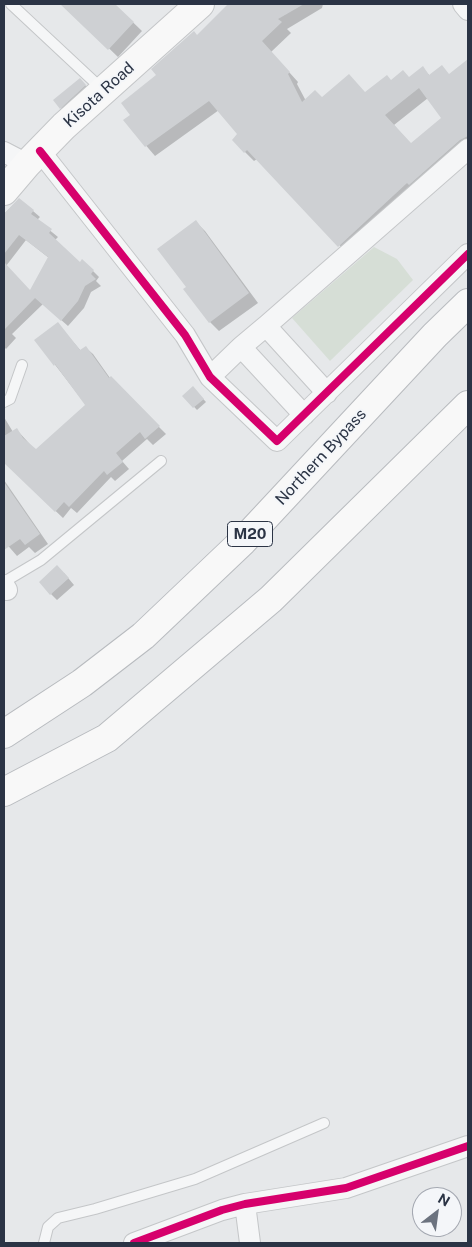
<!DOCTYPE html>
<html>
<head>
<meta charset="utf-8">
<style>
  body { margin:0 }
  #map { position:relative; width:472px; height:1247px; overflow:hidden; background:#e6e8ea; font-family:"Public Sans",sans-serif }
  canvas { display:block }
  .frame { position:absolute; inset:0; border:5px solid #2b3445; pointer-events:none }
  .north { position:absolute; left:412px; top:1187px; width:50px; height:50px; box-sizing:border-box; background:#f4f6f9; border:1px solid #a4a8b1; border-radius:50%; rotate:30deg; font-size:14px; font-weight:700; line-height:20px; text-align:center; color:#2b3445 }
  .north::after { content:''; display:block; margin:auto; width:18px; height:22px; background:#6c737f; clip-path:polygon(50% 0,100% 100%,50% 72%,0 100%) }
</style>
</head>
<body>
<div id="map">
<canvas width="472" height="1247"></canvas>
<div class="frame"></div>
<div class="north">N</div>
</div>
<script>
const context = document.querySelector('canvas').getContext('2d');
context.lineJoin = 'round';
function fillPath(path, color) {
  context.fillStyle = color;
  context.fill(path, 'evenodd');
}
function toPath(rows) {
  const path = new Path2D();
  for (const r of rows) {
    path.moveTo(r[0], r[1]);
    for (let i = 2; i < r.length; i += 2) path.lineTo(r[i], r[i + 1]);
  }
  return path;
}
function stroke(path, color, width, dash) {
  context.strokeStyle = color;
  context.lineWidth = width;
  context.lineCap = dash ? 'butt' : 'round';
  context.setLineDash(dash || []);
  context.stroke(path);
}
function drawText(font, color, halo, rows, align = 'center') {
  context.font = font + ' "Public Sans",sans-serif';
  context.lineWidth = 4;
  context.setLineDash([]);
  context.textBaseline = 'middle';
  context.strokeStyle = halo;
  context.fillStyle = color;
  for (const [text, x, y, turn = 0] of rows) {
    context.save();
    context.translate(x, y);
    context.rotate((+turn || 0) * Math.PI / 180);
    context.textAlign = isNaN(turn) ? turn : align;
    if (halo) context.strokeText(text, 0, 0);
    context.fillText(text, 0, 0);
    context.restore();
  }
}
fillPath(toPath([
  [374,247,397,259,413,280,330,361,292,318]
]), '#d6ded6');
fillPath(toPath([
  [64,4,114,4,142,31,118,57,66,7,67,6],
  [230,4,323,4,322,8,287,29,291,33,271,52,298,82,297,84,306,101,366,93,391,81,410,78,423,68,430,76,450,75,464,64,468,68,468,152,349,255,257,159,254,161,245,152,238,134,219,110,155,156,125,121,132,115,158,75],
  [428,98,443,118,411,144,394,125],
  [80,80,92,92,67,114,61,108],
  [19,199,40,217,37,220,58,237,55,240,80,264,83,261,99,277,96,281,101,286,91,292,84,308,68,326,43,304,12,334,16,338,6,349,4,347,4,214],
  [26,240,49,258,31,292,6,266],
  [196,222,205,231,258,303,219,331,210,322,187,287],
  [58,324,81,351,86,348,93,354,110,378,166,434,153,445,147,439,122,461,129,469,115,481,111,477,77,513,71,508,63,518,4,462,4,417,13,432,17,430,36,451,86,405,36,340],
  [193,388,206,402,197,410,184,396],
  [4,480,48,544,35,553,29,547,17,556,4,541],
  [64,573,74,585,57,600,51,594]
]), '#0003');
fillPath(toPath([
  [60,4,115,4,134,22,108,50],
  [228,4,304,4,278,19,282,22,262,41,290,72,288,74,302,102,315,90,322,97,349,74,365,92,387,75,391,80,403,70,409,77,423,66,429,75,442,65,449,74,468,59,468,136,460,140,409,185,407,183,338,247,247,150,244,153,232,140,237,134,209,101,145,147,123,120,130,115,121,103,156,75,151,69,194,31,197,35],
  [419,88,441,118,411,143,385,115],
  [80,78,86,85,60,109,53,100],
  [19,198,34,210,31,214,52,229,49,233,80,262,82,259,94,270,91,274,96,279,85,286,78,301,61,321,35,298,4,330,4,262,30,290,48,257,19,235,4,254,4,214],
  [196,220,249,293,209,323,183,289,186,287,157,249],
  [58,322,80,350,86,346,109,378,111,376,160,426,145,439,140,432,116,453,123,462,107,475,104,471,69,507,64,502,55,512,4,463,4,436,17,428,23,438,36,449,85,405,55,364,54,366,34,340],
  [193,386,204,399,193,408,182,396],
  [4,482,40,534,25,545,20,539,4,550],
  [57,565,69,578,50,595,39,582]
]), '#ced0d3');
const lane = toPath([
  [11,4,103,90],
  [4,402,10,399,22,365],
  [4,582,41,560,161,461],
  [44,1243,48,1227,58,1218,95,1209,195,1179,324,1123]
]);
const street = toPath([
  [463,4,468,10],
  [40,151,185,335,210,377,277,441,468,254],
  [4,152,27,164],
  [266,326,468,149],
  [241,347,266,326,327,393],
  [210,377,241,347,304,415],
  [4,585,7,590],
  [245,1204,250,1243],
  [134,1243,222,1210,245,1204,346,1188,468,1146]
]);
const secondary = toPath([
  [4,191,27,164,64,126,200,4]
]);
const highway = toPath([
  [4,734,82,683,143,636,243,541,435,335,468,303],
  [4,792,107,738,271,599,468,405]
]);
stroke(lane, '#c4c6c8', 12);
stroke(street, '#c4c6c8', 22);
stroke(secondary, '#c4c6c8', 30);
stroke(highway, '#b8bbbf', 30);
stroke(lane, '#f5f6f7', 10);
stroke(street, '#f5f6f7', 20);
stroke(secondary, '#f8f8f8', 28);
stroke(highway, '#f8f8f8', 28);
stroke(toPath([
  [40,151,185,335,210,377,277,441,468,254],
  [134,1243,222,1210,245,1204,346,1188,468,1146]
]), '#d6006c', 8);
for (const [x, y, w] of [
  [250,534,45]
]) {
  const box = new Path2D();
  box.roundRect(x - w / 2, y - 12.5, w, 25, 4);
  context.fillStyle = '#f4f6f9';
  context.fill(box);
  stroke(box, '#2b3445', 1);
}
drawText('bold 15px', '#2b3445', null, [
  ["M20",250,534]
]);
drawText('16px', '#2b3445', '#f4f6f9', [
  ["Kisota Road",99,95,-42],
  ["Northern Bypass",321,457,-47]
]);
</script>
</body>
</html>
